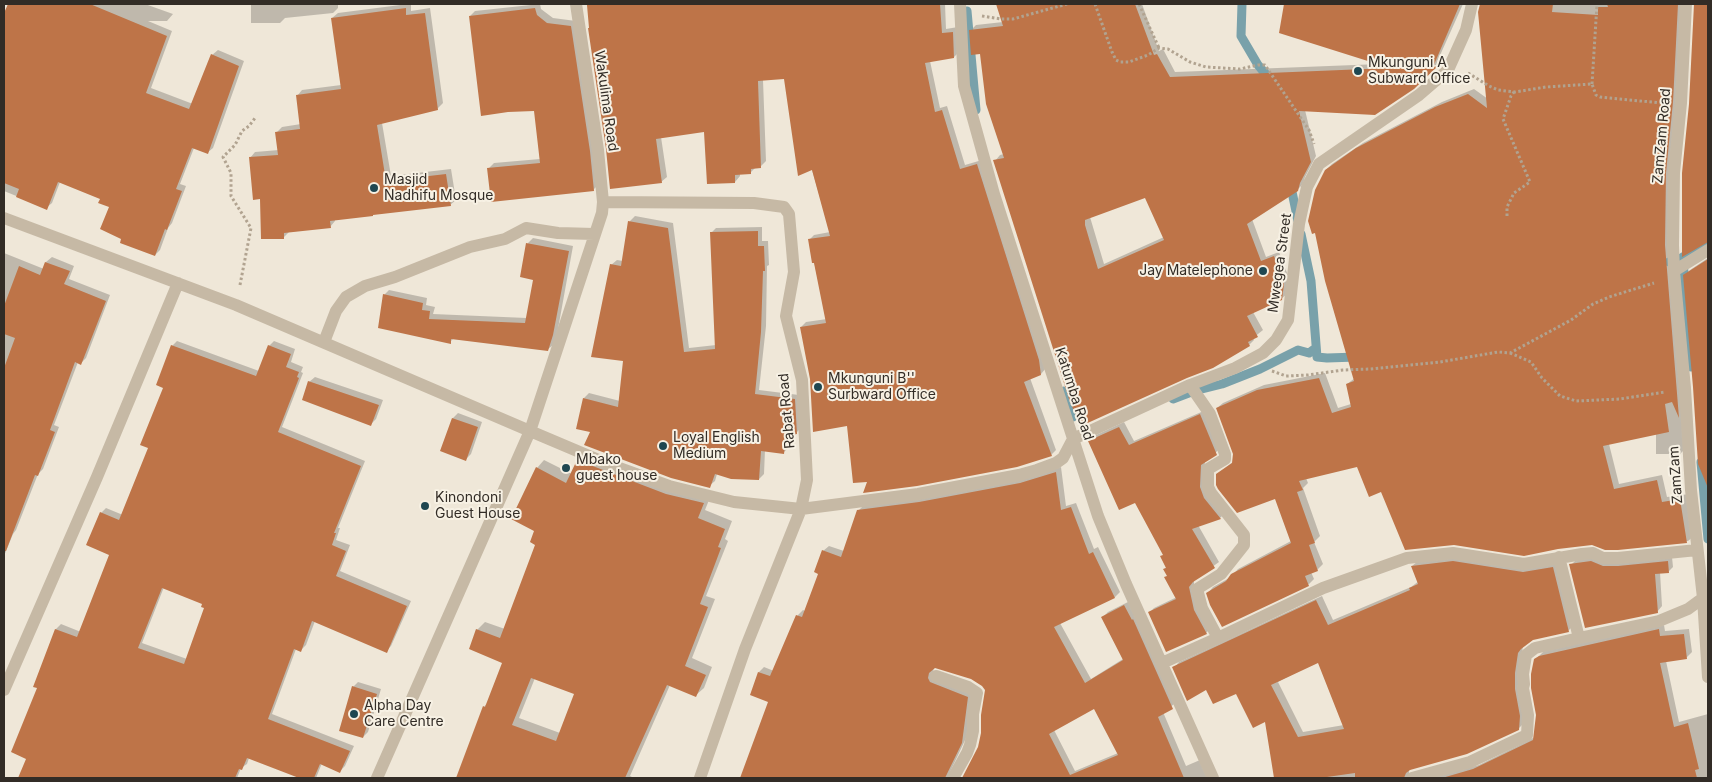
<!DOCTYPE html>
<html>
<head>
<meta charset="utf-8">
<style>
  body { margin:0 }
  #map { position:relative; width:1712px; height:782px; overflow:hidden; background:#efe7d8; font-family:Inter,sans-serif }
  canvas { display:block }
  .frame { position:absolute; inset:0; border:5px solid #322c26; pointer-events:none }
</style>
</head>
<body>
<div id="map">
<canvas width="1712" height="782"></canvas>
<div class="frame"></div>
</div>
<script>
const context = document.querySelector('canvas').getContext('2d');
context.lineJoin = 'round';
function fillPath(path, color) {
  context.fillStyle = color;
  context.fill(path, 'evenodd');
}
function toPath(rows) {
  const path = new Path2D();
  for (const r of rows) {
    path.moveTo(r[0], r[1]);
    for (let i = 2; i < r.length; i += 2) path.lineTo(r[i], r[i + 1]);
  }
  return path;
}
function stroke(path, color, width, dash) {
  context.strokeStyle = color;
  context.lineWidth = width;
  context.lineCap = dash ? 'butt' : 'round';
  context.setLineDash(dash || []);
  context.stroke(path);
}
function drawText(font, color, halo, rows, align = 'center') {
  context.font = font + ' Inter,sans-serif';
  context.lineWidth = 4;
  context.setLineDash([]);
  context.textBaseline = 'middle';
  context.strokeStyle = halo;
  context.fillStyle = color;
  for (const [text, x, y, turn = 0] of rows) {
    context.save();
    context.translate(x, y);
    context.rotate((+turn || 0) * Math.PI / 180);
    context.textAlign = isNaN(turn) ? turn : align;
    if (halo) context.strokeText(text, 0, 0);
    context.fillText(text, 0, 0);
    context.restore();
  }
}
fillPath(toPath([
  [9,4,145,4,173,14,167,21,148,21,172,31,151,88,193,104,212,55,218,50,244,61,213,148,207,153,194,148,180,184,186,186,172,223,168,228,160,250,155,255,123,238,110,207,102,198,60,182,52,203,46,208,4,191,4,17],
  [251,4,338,4,338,8,333,13,285,18,280,23,251,23],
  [408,4,411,4,411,11,430,8,443,103,437,109,382,123,391,176,451,169,456,200,450,205,335,219,335,221,330,227,289,232,284,237,262,198,250,158,255,152,279,150,277,132,282,127,301,124,297,96,302,90,341,85,332,18,338,13],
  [540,4,541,9,553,18,576,21,598,185,593,190,489,168,494,163,540,159,535,110,470,16,475,11],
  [590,4,945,4,946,29,958,27,959,52,954,57,930,61,940,108,947,106,965,165,982,160,1046,368,1041,374,1030,378,1056,450,1051,455,869,480,848,424,811,379,801,327,806,322,827,319,809,240,814,235,830,232,785,77,763,80,766,161,760,167,756,167,751,172,740,173,740,176,735,182,705,131,661,137,667,177,661,182,588,6],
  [997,4,1142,4,1159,51,1163,49,1175,72,1380,64,1280,32,1285,4,1463,4,1437,62,1441,61,1437,65,1427,66,1305,110,1316,156,1305,177,1303,184,1297,190,1252,219,1266,257,1279,252,1289,278,1287,294,1281,299,1253,312,1263,330,1253,338,1254,340,1249,345,1186,376,995,161,1000,155,1004,154,981,53,971,30,976,25,1003,22],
  [1146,196,1164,237,1104,264,1090,217],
  [1481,4,1683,4,1671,167,1686,448,1680,454,1656,454,1656,434,1609,444,1619,484,1662,475,1667,497,1689,494,1694,536,1688,541,1618,549,1592,544,1382,491,1357,465,1306,478,1308,483,1303,488,1320,536,1314,542,1323,564,1317,570,1311,572,1314,579,1309,584,1222,626,1208,593,1213,587,1231,577,1238,569,1291,541,1276,498,1217,474,1233,462,1234,454,1217,408,1223,403,1264,385,1325,373,1338,408,1351,404,1347,384,1355,378,1326,170,1332,164,1363,143,1442,102,1474,89,1488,99,1480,12],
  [1695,4,1708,4,1708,241,1690,104],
  [635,216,673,223,689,348,716,345,711,233,716,228,762,227,762,241,768,241,769,265,767,266,766,326,759,390,799,395,801,428,796,433,790,434,788,448,783,453,765,450,764,474,759,479,717,474,715,481,709,486,592,431,584,398,589,393,620,401,624,360,611,265,617,260,623,261,630,221],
  [533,238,573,246,558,329,553,345,547,350,454,338,450,342,384,295,389,290,427,298,426,305,435,307,433,314,527,318,534,279,528,243],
  [4,253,44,269,46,262,52,257,74,266,69,279,110,295,86,358,81,363,78,362,54,425,59,427,43,469,38,474,16,530,13,534,4,556],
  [1708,258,1708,486,1699,464,1694,387,1684,276,1690,270],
  [177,341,259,371,269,346,274,341,295,349,291,362,303,367,301,372,303,373,282,427,365,461,338,528,340,528,336,540,350,545,340,571,411,601,391,646,386,651,315,621,306,645,301,650,296,649,272,714,354,746,345,766,340,771,322,763,316,778,302,778,249,758,247,764,241,768,237,778,20,778,27,758,38,688,35,686,56,629,61,624,81,632,111,555,101,513,106,508,123,515,150,448,165,388,172,346],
  [164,587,204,603,205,607,187,659,142,643],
  [315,377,383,400,376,419,371,424,309,382],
  [1206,410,1221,448,1205,461,1204,481,1225,513,1220,518,1198,525,1219,562,1194,580,1194,585,1211,628,1206,633,1149,613,1154,608,1177,597,1165,578,1168,575,1164,569,1167,567,1164,554,1135,501,1089,442,1094,436,1124,422,1134,441],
  [458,413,482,422,471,454,466,459,441,450,453,418],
  [586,453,711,495,705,510,732,521,725,539,728,541,706,596,715,599,692,658,712,667,704,688,696,695,670,685,630,776,634,778,457,778,484,707,488,702,504,662,477,630,485,622,505,629,537,544,537,468,544,460,572,474,578,461],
  [535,678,576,693,560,733,519,718],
  [1061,467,1066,506,1076,503,1094,549,1098,547,1120,592,1115,597,1060,623,1091,679,1123,659,1103,617,1108,612,1130,601,1177,702,1163,712,1186,766,1200,760,1208,778,1032,778,1026,767,1006,778,963,778,979,748,982,733,986,690,982,685,971,678,939,667,934,668,933,671,973,692,967,736,950,772,953,778,742,778,770,702,751,694,759,672,764,667,774,671,798,615,803,610,805,611,820,573,823,551,829,546,844,551,858,511,864,505,1027,478],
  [1095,707,1118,753,1075,771,1054,730],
  [1707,491,1708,491,1708,539,1706,539,1701,497],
  [1459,556,1558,562,1574,625,1568,631,1532,639,1523,646,1520,667,1524,723,1518,729,1409,770,1409,775,1413,778,1275,778,1266,721,1237,692,1207,688,1174,668,1179,662,1322,596,1333,620,1411,587,1419,581,1412,566,1418,561],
  [1319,661,1344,725,1303,732,1278,682],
  [1597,557,1672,557,1673,567,1668,572,1660,572,1662,606,1657,612,1571,565,1576,560],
  [1664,625,1665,631,1689,629,1692,652,1686,658,1666,661,1679,722,1708,714,1708,778,1430,778,1479,765,1535,737,1537,715,1535,660,1545,650],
  [358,682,381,689,368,732,363,737,353,687]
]), '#0003');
stroke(toPath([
  [1242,4,1241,36,1258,65,1269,78,1270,82],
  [967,11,976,110],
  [1290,182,1298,221],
  [1301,234,1311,281,1317,357,1327,358,1357,357],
  [1683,261,1686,296,1683,312,1689,340,1691,367],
  [1669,262,1681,258,1708,242],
  [1064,391,1073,417],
  [1173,399,1194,391,1222,384,1260,369,1298,350,1309,353,1316,348],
  [1701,462,1708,539]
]), '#79a1aa', 9);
fillPath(toPath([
  [8,4,90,4,167,36,146,93,189,109,211,54,239,66,208,154,192,148,176,189,182,191,167,230,165,229,155,256,120,243,121,239,100,229,109,207,98,203,100,199,58,182,47,210,16,197,19,189,4,183,4,13],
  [601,4,940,4,942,33,953,32,954,58,925,63,935,112,942,110,960,169,977,164,1039,360,1041,375,1024,382,1052,456,1017,467,917,486,863,493,867,482,853,483,847,426,813,432,810,379,800,327,826,323,814,263,812,263,808,239,830,236,812,170,798,176,784,79,758,81,761,168,751,169,751,174,735,175,735,183,707,184,704,132,656,139,662,183,610,189,606,149,588,28,589,28,587,5],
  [996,4,1135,4,1154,55,1157,54,1170,77,1390,68,1279,33,1284,4,1460,4,1433,67,1438,66,1414,89,1375,115,1299,111,1311,162,1300,183,1298,191,1247,224,1261,261,1274,256,1284,284,1282,300,1247,316,1258,337,1248,342,1250,346,1213,368,1187,378,1081,426,1070,402,993,160,1004,158,986,104,980,54,971,55,969,30,1003,26],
  [1145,198,1164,240,1098,269,1085,225,1085,220],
  [1480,4,1553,4,1552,12,1598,15,1598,7,1608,7,1607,4,1678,4,1673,102,1666,173,1665,245,1679,418,1672,402,1665,404,1669,432,1603,446,1614,489,1657,480,1662,502,1680,499,1687,543,1618,550,1605,550,1592,545,1558,549,1524,556,1454,545,1405,550,1381,492,1369,497,1357,467,1299,481,1303,490,1297,492,1315,543,1309,545,1318,571,1305,576,1309,586,1222,627,1210,605,1206,593,1226,581,1231,574,1291,543,1275,499,1237,513,1218,489,1216,485,1216,474,1232,463,1233,454,1216,408,1257,390,1319,378,1332,413,1351,407,1346,384,1354,381,1325,281,1315,233,1312,234,1308,221,1315,190,1325,170,1356,148,1435,107,1468,94,1487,108,1478,12],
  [1694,4,1708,4,1708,242,1682,257,1682,173,1689,104],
  [406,8,406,15,425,13,438,110,377,125,386,181,446,174,451,206,373,215,373,216,330,221,331,228,284,233,284,239,261,239,260,199,253,200,249,157,278,155,275,132,300,129,296,95,341,89,331,18],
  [535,8,537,15,547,23,571,26,590,151,594,191,491,202,487,168,540,163,534,111,508,112,481,116,469,16],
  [628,221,668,228,684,352,715,349,710,232,758,231,758,246,764,246,765,271,763,271,761,332,755,394,795,399,797,434,786,436,784,454,761,451,759,480,731,479,715,474,710,488,671,478,584,445,590,432,576,429,583,398,618,407,623,361,591,357,610,264,621,266],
  [526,243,569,251,553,335,548,351,451,339,451,344,378,328,383,294,423,303,422,310,430,311,429,319,525,323,533,280,520,277],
  [1708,259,1708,488,1698,464,1693,387,1683,275],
  [45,262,70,271,64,284,106,301,81,365,75,362,50,430,55,432,38,476,35,475,6,551,4,551,4,368,15,338,4,334,4,306,19,266,40,275],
  [171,345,256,376,268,345,291,354,286,367,299,372,297,377,299,378,278,432,361,466,334,533,336,533,332,545,346,551,336,576,407,606,387,653,312,621,301,652,294,649,268,719,350,751,340,773,320,764,314,778,299,778,247,758,242,770,239,769,235,778,18,778,26,759,11,752,37,688,33,687,55,629,77,637,109,555,86,545,100,512,119,520,148,448,140,445,163,388,156,385],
  [162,588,202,604,201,607,204,608,184,664,138,648],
  [308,381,379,405,371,426,302,400],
  [1200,414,1217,455,1201,465,1200,487,1204,498,1221,519,1192,529,1215,568,1193,582,1189,587,1194,610,1207,634,1166,652,1148,612,1176,599,1164,577,1167,576,1163,569,1166,568,1160,556,1163,555,1135,503,1119,510,1088,441,1119,427,1129,445],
  [452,418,478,427,466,461,440,451],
  [577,460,666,494,704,503,698,518,725,529,718,547,721,548,700,604,708,607,685,666,706,675,696,697,667,685,625,778,456,778,483,706,485,707,502,663,469,649,476,629,500,638,535,545,530,542,534,531,511,519,536,467,566,483],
  [531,678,574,694,556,741,512,725],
  [1056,472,1061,510,1071,507,1089,554,1093,552,1115,598,1054,627,1085,683,1123,660,1101,617,1124,605,1132,620,1133,619,1173,709,1158,717,1184,778,962,778,978,747,981,733,981,715,985,690,982,686,971,679,935,668,929,673,928,678,930,682,968,697,962,743,945,778,740,778,768,702,750,695,758,672,770,676,796,615,802,617,818,574,814,572,822,550,841,557,857,510,919,502,1020,483],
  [1094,709,1118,755,1070,775,1049,734],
  [1453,561,1523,572,1553,567,1569,632,1533,640,1521,649,1518,653,1515,673,1515,689,1520,716,1519,730,1467,754,1410,770,1406,773,1404,778,1355,778,1355,773,1320,778,1274,778,1265,722,1253,728,1236,694,1213,704,1206,690,1187,701,1172,667,1316,600,1328,625,1410,590,1409,588,1418,584,1411,566],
  [1318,663,1344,729,1298,737,1271,685],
  [1591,561,1603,566,1618,566,1668,561,1669,573,1655,574,1658,613,1585,628,1569,564],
  [1659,629,1660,636,1684,634,1687,659,1660,663,1674,727,1688,723,1699,769,1695,770,1697,778,1442,778,1473,769,1533,740,1536,715,1531,688,1531,674,1534,659,1539,656],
  [352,686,377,694,363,738,339,731]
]), '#be7448');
stroke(toPath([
  [1095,4,1112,52,1116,60,1120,62,1129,62,1148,55,1159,48,1168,49,1190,62,1206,67,1240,69,1258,65,1265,65,1309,130,1314,144],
  [1139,4,1159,48],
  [982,16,1001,19,1013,19,1067,4],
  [1468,73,1489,86,1498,90,1515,92,1546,87,1592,84,1596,95,1600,97,1661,103],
  [1592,84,1597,4],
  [1507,216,1507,207,1514,193,1530,182,1503,119,1511,96,1514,92],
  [240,285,251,228,231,196,231,173,223,157,235,145,242,131,249,126,255,118],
  [1510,353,1531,362,1542,378,1560,396,1576,401,1620,399,1665,392],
  [1272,371,1286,376,1308,375,1343,370,1370,369,1440,362,1498,352,1510,353,1571,320,1593,304,1609,297,1654,283]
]), '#b1a390', 3, [2.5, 2.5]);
stroke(toPath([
  [960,4,964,86,994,194,1098,516,1126,584,1213,778],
  [1686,4,1681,103,1674,173,1673,245,1674,271,1685,388,1691,490,1703,598,1708,677],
  [603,202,754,203,784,207,789,214,794,272,786,316,802,380,807,480,801,509,745,649,700,778],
  [4,218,236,305,530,431,608,464,669,486,734,502,801,509,918,494,1019,475,1037,470,1056,463,1063,458,1073,439,1190,385,1235,368,1263,353,1276,340,1288,320,1299,224,1307,187,1319,164,1419,95,1448,70,1466,30,1472,4],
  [1674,271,1708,250],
  [324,342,336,311,346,297,365,286,395,277,470,247,505,239,526,228,558,233,594,234],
  [1190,385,1210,414,1225,454,1225,459,1208,469,1208,487,1211,493,1244,535,1244,545,1221,574,1197,589,1202,608,1218,638],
  [1579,638,1659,621,1688,609,1703,598],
  [1162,663,1218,638,1323,588,1407,558,1453,553,1524,564,1582,554,1593,553,1603,558,1618,558,1697,550],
  [936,676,968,687,977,693,973,714,973,731,970,745,967,753,953,778],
  [4,690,97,477,178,283],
  [377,778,530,431,602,213,603,202,598,150,576,4],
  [1412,778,1470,762,1527,735,1528,715,1523,688,1524,684,1523,674,1526,655,1535,648,1579,638,1559,557]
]), '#c6b9a5', 12);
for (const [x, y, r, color] of [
  [1358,71,5,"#1f4751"],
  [374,188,5,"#1f4751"],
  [1263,271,5,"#1f4751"],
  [818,387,5,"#1f4751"],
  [663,446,5,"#1f4751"],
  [566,468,5,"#1f4751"],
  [425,506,5,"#1f4751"],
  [354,714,5,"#1f4751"]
]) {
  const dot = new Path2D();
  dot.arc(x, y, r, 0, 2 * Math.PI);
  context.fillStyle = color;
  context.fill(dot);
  stroke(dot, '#f7f1e4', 2);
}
drawText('14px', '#322c26', '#f7f1e4', [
  ["Mkunguni A",1368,63],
  ["Subward Office",1368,79],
  ["Masjid",384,180],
  ["Nadhifu Mosque",384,196],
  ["Jay Matelephone",1253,271,"right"],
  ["Mkunguni B''",828,379],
  ["Surbward Office",828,395],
  ["Loyal English",673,438],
  ["Medium",673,454],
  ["Mbako",576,460],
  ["guest house",576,476],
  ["Kinondoni",435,498],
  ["Guest House",435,514],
  ["Alpha Day",364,706],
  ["Care Centre",364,722]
], 'left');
drawText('14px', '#322c26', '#f7f1e4', [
  ["Wakulima Road",606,101,82],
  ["ZamZam Road",1662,136,-85],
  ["Mwegea Street",1280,263,-82],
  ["Katumba Road",1074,394,72],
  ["Rabat Road",787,411,-95],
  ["ZamZam",1676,475,-94]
]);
</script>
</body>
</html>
